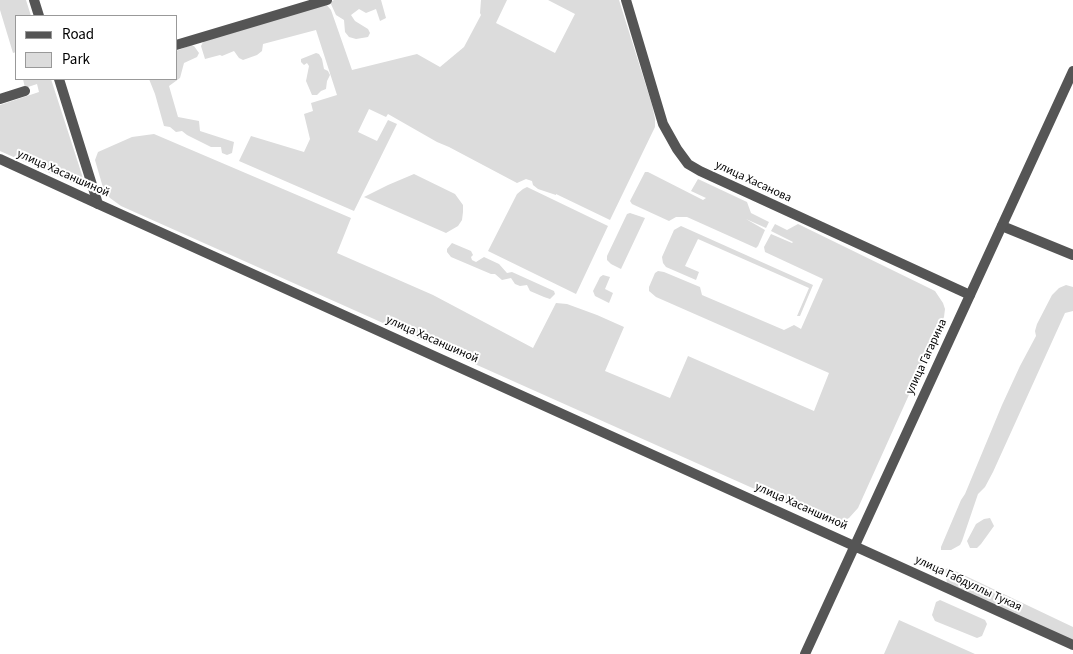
<!DOCTYPE html>
<html>
<head>
<meta charset="utf-8">
<style>
  body { margin:0 }
  #map { position:relative; width:1073px; height:654px; overflow:hidden; background:#fff; font-family:"Source Sans 3",sans-serif }
  canvas { display:block }
  .legend { position:absolute; left:15px; top:15px; width:162px; height:65px; box-sizing:border-box; background:#fff; border:1px solid #999; margin:0; padding:6px 9px; list-style:none; font-size:15px; color:#000 }
  .legend li { display:flex; align-items:center; gap:10px; height:25px }
  .legend b { width:25px; border:1px solid #999 }
</style>
</head>
<body>
<div id="map">
<canvas width="1073" height="654"></canvas>
<ul class="legend">
<li><b style="height:6px;background:#555"></b>Road</li>
<li><b style="height:14px;background:#dcdcdc"></b>Park</li>
</ul>
</div>
<script>
const context = document.querySelector('canvas').getContext('2d');
context.lineJoin = 'round';
function fillPath(path, color) {
  context.fillStyle = color;
  context.fill(path, 'evenodd');
}
function toPath(rows) {
  const path = new Path2D();
  for (const r of rows) {
    path.moveTo(r[0], r[1]);
    for (let i = 2; i < r.length; i += 2) path.lineTo(r[i], r[i + 1]);
  }
  return path;
}
function stroke(path, color, width, dash) {
  context.strokeStyle = color;
  context.lineWidth = width;
  context.lineCap = dash ? 'butt' : 'round';
  context.setLineDash(dash || []);
  context.stroke(path);
}
function drawText(font, color, halo, rows, align = 'center') {
  context.font = font + ' "Source Sans 3",sans-serif';
  context.lineWidth = 4;
  context.setLineDash([]);
  context.textBaseline = 'middle';
  context.strokeStyle = halo;
  context.fillStyle = color;
  for (const [text, x, y, turn = 0] of rows) {
    context.save();
    context.translate(x, y);
    context.rotate((+turn || 0) * Math.PI / 180);
    context.textAlign = isNaN(turn) ? turn : align;
    if (halo) context.strokeText(text, 0, 0);
    context.fillText(text, 0, 0);
    context.restore();
  }
}
fillPath(toPath([
  [0,0,26,0,31,16,16,16,16,52,13,53,0,10],
  [334,0,381,0,386,18,380,21,376,9,366,13,359,9,351,15,355,21,368,29,370,33,368,37,356,39,349,37,345,32,344,20,336,15,330,2],
  [481,0,507,0,496,23,555,53,575,14,548,0,619,0,652,105,655,119,655,127,610,220,556,194,556,195,538,189,533,185,532,181,526,179,517,183,449,147,437,142,388,114,386,117,369,109,358,132,377,141,388,120,397,124,354,211,239,161,251,136,304,152,310,139,304,114,313,111,311,103,337,95,316,30,263,44,262,51,257,55,243,60,239,58,234,51,222,56,220,55,205,59,201,46,204,40,326,4,331,10,352,70,417,54,440,67,464,47,481,15,480,13],
  [191,45,194,46,199,53,197,57,184,63,180,78,169,86,178,117,199,121,200,131,234,142,232,153,227,155,222,153,221,147,211,147,187,135,182,131,176,132,170,127,164,126,162,119,155,94,149,79,176,79,176,51],
  [316,53,319,54,322,59,324,69,328,71,330,75,327,81,326,89,321,91,317,95,312,95,306,81,309,66,307,63,304,65,301,62,301,59],
  [23,79,51,79,82,175,84,184,82,186,79,186,0,151,0,105,39,92,37,84,25,88],
  [154,134,351,218,337,253,433,295,533,348,556,303,567,304,597,315,624,327,605,371,670,398,688,356,814,411,829,373,656,297,649,291,649,287,655,273,658,271,664,272,700,287,702,295,784,330,794,325,801,329,823,279,765,252,764,247,771,234,792,243,793,242,771,231,775,224,787,230,798,224,929,288,935,291,943,303,945,309,944,317,858,508,849,518,838,524,833,524,121,206,110,198,104,191,95,160,98,152,132,137],
  [645,172,648,172,703,200,706,198,691,191,698,179,747,202,751,213,769,222,766,228,746,219,765,230,758,246,756,248,687,217,676,217,669,221,632,204,630,201],
  [414,174,455,194,463,205,463,212,462,220,458,226,446,233,364,197,388,185],
  [527,187,608,226,576,294,488,251,517,194,523,189],
  [630,213,645,218,621,269,611,264,607,260,607,256,627,214],
  [681,226,813,285,800,316,797,316,809,288,698,239,685,266,699,272,696,280,666,267,663,263,662,257,674,230],
  [452,243,471,251,473,255,471,257,472,260,476,262,484,257,499,264,507,273,512,272,554,291,555,294,550,299,544,297,530,291,527,285,520,286,515,284,511,278,502,280,495,274,491,274,451,257,447,252,447,249],
  [603,275,610,277,605,289,613,293,609,303,595,296,593,291,600,277],
  [1066,285,1073,287,1073,311,1065,313,993,472,985,487,978,494,962,541,960,545,951,550,941,550,941,547,961,500,965,494,1002,405,1020,366,1036,336,1035,331,1037,324,1052,295,1059,288],
  [990,518,994,526,981,544,977,548,970,548,967,541,976,524,984,519],
  [949,568,1073,627,1073,640,948,586,944,571,946,569],
  [940,600,985,620,987,624,982,636,977,638,935,621,932,615,936,602],
  [899,620,975,654,884,654]
]), '#dcdcdc');
stroke(toPath([
  [626,0,663,124,677,149,688,164,700,171,970,295],
  [176,45,327,0],
  [0,99,25,91],
  [0,159,98,204],
  [1002,226,1073,255]
]), '#555', 10);
stroke(toPath([
  [34,0,39,16],
  [59,79,98,204,1073,645],
  [805,654,1073,71]
]), '#555', 10);
drawText('12px', '#000', '#fff', [
  ["улица Хасаншиной",63,174,24],
  ["улица Хасанова",753,182,25],
  ["улица Хасаншиной",432,340,24],
  ["улица Гагарина",927,357,-65],
  ["улица Хасаншиной",801,507,24],
  ["улица Габдуллы Тукая",968,584,25]
]);
</script>
</body>
</html>
